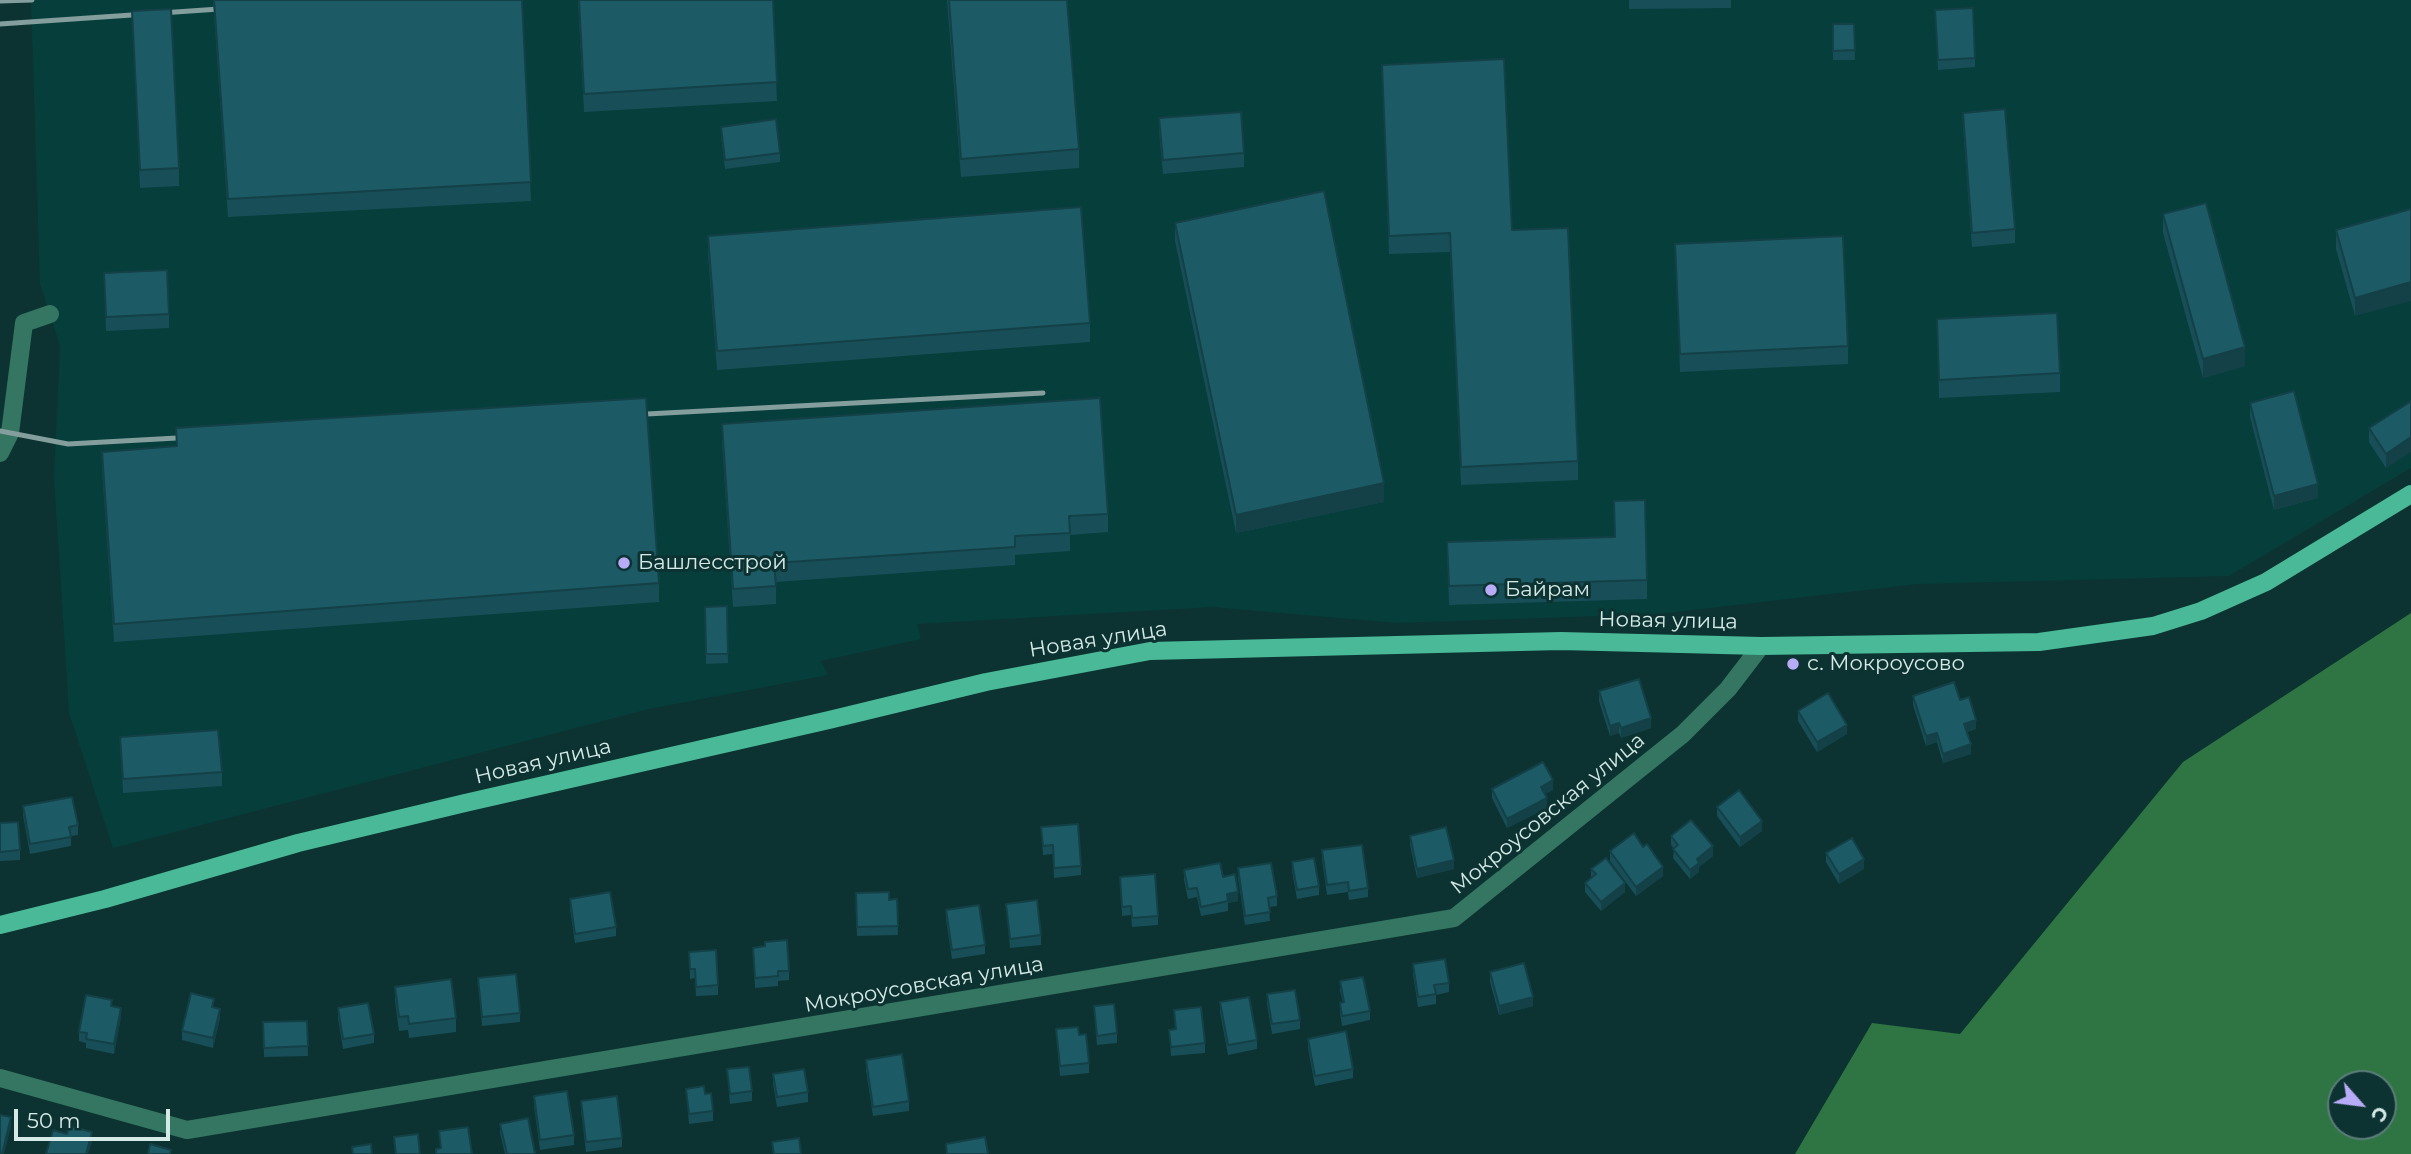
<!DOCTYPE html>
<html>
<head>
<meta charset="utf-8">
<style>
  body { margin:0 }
  #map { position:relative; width:2411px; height:1154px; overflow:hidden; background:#0c3331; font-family:Montserrat,sans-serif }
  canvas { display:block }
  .north { position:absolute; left:2327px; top:1070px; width:70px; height:70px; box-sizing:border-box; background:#0c3331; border:2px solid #5c7c7a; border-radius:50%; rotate:118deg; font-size:19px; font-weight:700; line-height:28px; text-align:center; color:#d5e9e7 }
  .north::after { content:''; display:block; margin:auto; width:24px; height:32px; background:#b8abf7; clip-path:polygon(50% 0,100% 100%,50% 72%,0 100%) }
  .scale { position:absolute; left:14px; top:1109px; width:156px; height:32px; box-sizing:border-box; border:4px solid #d5e9e7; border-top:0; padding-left:9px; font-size:21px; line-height:24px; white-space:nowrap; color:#d5e9e7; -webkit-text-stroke:5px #0c3331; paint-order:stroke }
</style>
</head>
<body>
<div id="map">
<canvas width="2411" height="1154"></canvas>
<div class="north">С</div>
<div class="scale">50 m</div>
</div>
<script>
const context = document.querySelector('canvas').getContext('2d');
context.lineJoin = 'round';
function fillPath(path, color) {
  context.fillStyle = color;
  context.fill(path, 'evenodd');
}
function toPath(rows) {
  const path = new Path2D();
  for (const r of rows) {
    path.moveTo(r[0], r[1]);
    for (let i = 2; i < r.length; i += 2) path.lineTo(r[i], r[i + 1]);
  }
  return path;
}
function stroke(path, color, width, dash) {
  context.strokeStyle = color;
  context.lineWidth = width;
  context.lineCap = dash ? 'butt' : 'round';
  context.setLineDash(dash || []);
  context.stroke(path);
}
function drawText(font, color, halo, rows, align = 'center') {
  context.font = font + ' Montserrat,sans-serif';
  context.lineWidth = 6;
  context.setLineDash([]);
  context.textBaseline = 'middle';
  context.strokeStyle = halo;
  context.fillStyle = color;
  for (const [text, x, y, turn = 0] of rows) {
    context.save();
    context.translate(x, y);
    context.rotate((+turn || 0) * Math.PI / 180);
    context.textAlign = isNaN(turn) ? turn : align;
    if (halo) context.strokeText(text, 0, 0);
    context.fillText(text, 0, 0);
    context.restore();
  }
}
fillPath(toPath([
  [31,0,2411,0,2411,468,2229,576,1918,584,1658,614,1397,623,1212,607,917,624,921,639,821,661,828,675,649,709,113,848,69,713,54,477,60,346,40,284]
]), '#063e3c');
fillPath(toPath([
  [2411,613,2411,1154,1795,1154,1872,1023,1960,1034,2183,762],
  [2341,1084,2383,1084,2383,1126,2341,1126]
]), '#2e7543');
stroke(toPath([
  [0,453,10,433,24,323,50,314],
  [0,1078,187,1130,1454,918,1683,734,1728,689,1761,646]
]), '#347661', 18);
stroke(toPath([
  [0,925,105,899,298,843,465,803,829,720,986,682,1150,651,1561,641,1761,646,2039,642,2153,626,2201,611,2266,582,2411,494]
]), '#49b998', 18);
stroke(toPath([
  [0,1,32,0],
  [0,24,234,8],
  [628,415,1043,393],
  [0,431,68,444,195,437]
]), '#839e9c', 5);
fillPath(toPath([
  [213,0,522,0,531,201,228,217],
  [578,0,773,0,777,101,584,112],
  [947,0,1067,0,1079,149,1079,168,961,177],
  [1629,0,1731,0,1731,8,1629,9],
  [1935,10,1975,58,1975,67,1938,70],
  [132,11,179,168,179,186,140,188],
  [1833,24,1854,24,1855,60,1833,60],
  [1382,65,1512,230,1578,461,1578,480,1461,485,1450,252,1389,254],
  [1963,113,2015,229,2015,243,1972,247,1963,127],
  [1159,118,1244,153,1244,167,1163,174,1159,132],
  [721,127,780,153,780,162,725,169,721,136],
  [2411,209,2355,316,2336,249,2336,230],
  [2163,214,2245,366,2203,378,2163,233],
  [1175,223,1384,502,1236,533,1175,241],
  [708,236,1090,323,1090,342,717,370,708,254],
  [1675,244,1848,346,1848,364,1680,372],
  [104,273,169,314,169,328,106,331],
  [1937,319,2060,373,2060,392,1939,398],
  [2411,401,2386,468,2369,442,2369,428],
  [2250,403,2318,498,2274,510,2250,417],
  [722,424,1108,514,1108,532,1070,535,1070,551,1015,555,1015,565,776,582,776,604,733,607,722,443],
  [176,428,659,583,659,602,114,642,102,470,102,452,176,446],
  [1614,537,1647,580,1647,599,1449,605,1447,542],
  [727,606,728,663,706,664,705,607],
  [1599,691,1651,728,1621,738,1619,733,1610,736,1599,701],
  [1913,696,1960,700,1976,729,1967,732,1971,754,1943,763,1937,742,1926,746,1913,705],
  [1798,711,1847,734,1817,752,1798,721],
  [120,737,222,772,222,786,123,793],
  [1492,789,1553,790,1545,794,1547,808,1507,828,1492,798],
  [23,806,78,825,78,835,71,836,71,846,30,854,23,815],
  [1717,807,1762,831,1740,847,1717,816],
  [0,823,20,850,20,860,0,861],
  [1041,827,1081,866,1081,875,1054,878,1053,854,1043,855],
  [1410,836,1454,869,1417,878,1410,845],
  [1671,836,1713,856,1699,867,1699,872,1690,879,1673,858,1674,849,1671,845],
  [1322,850,1368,888,1368,897,1349,900,1348,892,1327,895,1322,860],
  [1610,851,1663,876,1636,896,1610,861],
  [1826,853,1864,869,1839,884,1826,862],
  [1292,862,1319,886,1319,895,1297,899,1292,871],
  [1238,868,1277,896,1277,906,1269,907,1270,921,1245,925,1238,878],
  [1591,869,1625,892,1601,911,1585,892,1585,883,1591,878],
  [1184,870,1223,877,1238,901,1228,903,1228,911,1201,916,1197,897,1188,899,1184,880],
  [1120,877,1158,916,1158,925,1132,927,1131,915,1122,916],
  [856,893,889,900,897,899,898,935,857,936],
  [570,899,616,927,616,936,575,943,570,909],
  [1006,904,1041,935,1041,945,1010,948],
  [946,910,985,945,985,954,952,959,946,920],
  [753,948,789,971,789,980,778,981,778,986,755,988],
  [689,952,718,985,718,995,696,996,695,978,690,979],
  [1413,964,1449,983,1449,992,1436,995,1436,1004,1418,1007,1413,974],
  [1490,972,1533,1006,1499,1015,1490,982],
  [478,978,520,1013,520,1022,482,1026],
  [1340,981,1370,1011,1370,1020,1342,1026,1340,1012,1340,1003,1343,1002,1340,991],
  [395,987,456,1018,456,1032,409,1038,408,1030,399,1031,395,1001],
  [1267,994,1300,1020,1300,1029,1272,1034,1267,1004],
  [1220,1002,1257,1040,1257,1049,1228,1055,1220,1012],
  [112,1006,121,1017,114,1054,86,1048,86,1043,79,1041,79,1032],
  [1094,1006,1117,1033,1117,1043,1097,1045],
  [214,1007,220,1018,213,1048,182,1040,182,1031],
  [338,1008,374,1034,374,1043,343,1049,338,1018],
  [1174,1010,1205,1043,1205,1053,1171,1056,1169,1030,1175,1029],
  [307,1021,308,1056,264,1057,263,1022],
  [1056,1029,1079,1035,1089,1063,1089,1073,1060,1076],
  [1308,1039,1353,1069,1353,1078,1315,1086,1308,1048],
  [866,1060,909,1101,909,1111,873,1116,866,1070],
  [727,1069,752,1091,752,1101,730,1104],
  [773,1074,808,1092,808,1102,777,1107,773,1084],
  [686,1089,705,1094,713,1111,713,1121,689,1124],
  [534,1096,574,1135,574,1145,540,1150,534,1106],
  [581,1101,622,1138,622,1147,586,1152,581,1110],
  [500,1124,535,1154,505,1154,500,1133]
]), '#184e57');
fillPath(toPath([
  [2411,282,2411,301,2355,316,2355,298],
  [2245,347,2245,366,2203,378,2203,359],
  [2411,437,2411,452,2386,468,2386,454],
  [1384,483,1384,502,1236,533,1236,515],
  [2318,484,2318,498,2274,510,2274,496],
  [1651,718,1651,728,1621,738,1621,728],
  [1976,720,1976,729,1964,733,1964,724],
  [1619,723,1619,733,1610,736,1610,726],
  [1847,725,1847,734,1817,752,1817,742],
  [1937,733,1937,742,1926,746,1926,736],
  [1971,744,1971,754,1943,763,1943,754],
  [1553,780,1553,790,1541,796,1541,787],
  [1547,798,1547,808,1507,828,1507,819],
  [1762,821,1762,831,1740,847,1740,837],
  [1713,846,1713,856,1699,867,1699,872,1690,879,1690,870,1697,859],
  [1864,859,1864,869,1839,884,1839,874],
  [1454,860,1454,869,1417,878,1417,869],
  [1663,867,1663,876,1636,896,1636,887],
  [1625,883,1625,892,1601,911,1601,902],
  [1238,892,1238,901,1228,903,1227,894],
  [1533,997,1533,1006,1499,1015,1499,1006],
  [121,1008,121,1017,114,1054,114,1044],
  [220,1009,220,1018,213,1048,213,1038],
  [11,1117,11,1127,4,1154,2,1154],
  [92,1132,92,1142,88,1154,86,1154]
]), '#144047');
const building = toPath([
  [214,0,522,0,531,182,228,199,214,0],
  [579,0,773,0,777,82,584,94,579,0],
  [949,0,1067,0,1079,149,961,159,949,0],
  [1973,8,1975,58,1938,60,1935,10,1973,8],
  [171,9,179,168,140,170,132,11,171,9],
  [1833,24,1854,24,1855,50,1833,51,1833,24],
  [1504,59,1512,230,1568,228,1578,461,1461,467,1450,233,1389,236,1382,65,1504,59],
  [2005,109,2015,229,1972,233,1963,113,2005,109],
  [1241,112,1244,153,1163,160,1159,118,1241,112],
  [776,119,780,153,725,160,721,127,776,119],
  [1324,191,1384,483,1236,515,1175,223,1324,191],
  [2206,203,2245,347,2203,359,2163,214,2206,203],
  [1081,207,1090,323,717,351,708,236,1081,207],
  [2411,209,2411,282,2355,298,2336,230,2411,209],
  [1843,236,1848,346,1680,354,1675,244,1843,236],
  [167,270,169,314,106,317,104,273,167,270],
  [2057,313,2060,373,1939,380,1937,319,2057,313],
  [2294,391,2318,484,2274,496,2250,403,2294,391],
  [646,398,659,583,114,624,102,452,177,446,176,428,646,398],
  [1100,398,1108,514,1069,516,1070,533,1015,536,1015,547,774,563,776,586,733,589,722,424,1100,398],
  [2411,401,2411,437,2386,454,2369,428,2411,401],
  [1645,500,1647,580,1449,586,1447,542,1615,537,1614,501,1645,500],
  [727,606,728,654,706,654,705,607,727,606],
  [1639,679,1651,718,1621,728,1619,723,1610,726,1599,691,1639,679],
  [1954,682,1960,700,1969,697,1976,720,1964,724,1971,744,1943,754,1937,733,1926,736,1913,696,1954,682],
  [1828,693,1847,725,1817,742,1798,711,1828,693],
  [218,730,222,772,123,779,120,737,218,730],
  [1543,762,1553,780,1541,787,1547,798,1507,819,1492,789,1543,762],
  [1739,790,1762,821,1740,837,1717,807,1739,790],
  [72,797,78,825,69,827,71,837,30,844,23,806,72,797],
  [1691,820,1713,846,1697,859,1699,863,1690,870,1673,849,1678,845,1671,836,1691,820],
  [18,822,20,850,0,852,0,823,18,822],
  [1078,824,1081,866,1054,868,1053,845,1043,846,1041,827,1078,824],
  [1446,827,1454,860,1417,869,1410,836,1446,827],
  [1634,833,1643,847,1647,844,1663,867,1636,887,1610,851,1634,833],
  [1852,838,1864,859,1839,874,1826,853,1852,838],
  [1362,845,1368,888,1349,891,1348,882,1327,885,1322,850,1362,845],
  [1314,858,1319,886,1297,890,1292,862,1314,858],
  [1606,858,1625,883,1601,902,1585,883,1596,874,1591,869,1606,858],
  [1220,863,1223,877,1235,874,1238,892,1227,894,1228,901,1201,907,1197,888,1188,889,1184,870,1220,863],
  [1271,863,1277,896,1268,898,1270,912,1245,916,1238,868,1271,863],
  [1155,874,1158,916,1132,918,1131,906,1122,907,1120,877,1155,874],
  [610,892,616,927,575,934,570,899,610,892],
  [889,892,889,900,897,899,898,926,857,927,856,893,889,892],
  [1037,900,1041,935,1010,939,1006,904,1037,900],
  [979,905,985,945,952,950,946,910,979,905],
  [787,940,789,971,778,971,778,976,755,978,753,948,765,946,765,942,787,940],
  [716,950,718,985,696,987,695,969,690,969,689,952,716,950],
  [1445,959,1449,983,1434,985,1436,994,1418,997,1413,964,1445,959],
  [1524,963,1533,997,1499,1006,1490,972,1524,963],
  [516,974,520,1013,482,1017,478,978,516,974],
  [1363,977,1370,1011,1342,1016,1340,1003,1344,1002,1340,981,1363,977],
  [451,979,456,1018,409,1024,408,1016,399,1017,395,987,451,979],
  [1295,990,1300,1020,1272,1024,1267,994,1295,990],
  [191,993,214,999,212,1007,220,1009,213,1038,182,1031,191,993],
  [86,995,112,1000,111,1006,121,1008,114,1044,86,1039,87,1033,79,1032,86,995],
  [1249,997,1257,1040,1228,1045,1220,1002,1249,997],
  [368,1003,374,1034,343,1039,338,1008,368,1003],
  [1114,1004,1117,1033,1097,1036,1094,1006,1114,1004],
  [1201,1007,1205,1043,1171,1047,1169,1030,1176,1029,1174,1010,1201,1007],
  [307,1021,308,1046,264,1048,263,1022,307,1021],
  [1078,1027,1079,1035,1086,1034,1089,1063,1060,1066,1056,1029,1078,1027],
  [1346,1031,1353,1069,1315,1076,1308,1039,1346,1031],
  [902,1054,909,1101,873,1107,866,1060,902,1054],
  [749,1067,752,1091,730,1094,727,1069,749,1067],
  [804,1069,808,1092,777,1097,773,1074,804,1069],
  [704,1086,705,1094,711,1093,713,1111,689,1114,686,1089,704,1086],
  [567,1091,574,1135,540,1140,534,1096,567,1091],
  [617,1096,622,1138,586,1142,581,1101,617,1096],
  [0,1115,11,1117,2,1154,0,1154,0,1115],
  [528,1118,535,1154,507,1154,500,1124,528,1118],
  [69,1126,92,1132,86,1154,46,1154,53,1130,67,1134,69,1126],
  [468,1127,472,1154,436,1154,436,1149,441,1148,439,1131,468,1127],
  [418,1134,420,1154,396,1154,394,1137,418,1134],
  [985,1137,988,1154,947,1154,946,1144,985,1137],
  [799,1138,801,1154,774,1154,772,1142,799,1138],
  [150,1144,171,1150,170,1154,148,1154,150,1144],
  [371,1144,372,1154,353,1154,352,1147,371,1144]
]);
fillPath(building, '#1c5b65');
stroke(building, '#144047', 2);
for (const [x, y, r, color] of [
  [624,563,7,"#b8abf7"],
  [1491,590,7,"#b8abf7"],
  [1793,664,7,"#b8abf7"]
]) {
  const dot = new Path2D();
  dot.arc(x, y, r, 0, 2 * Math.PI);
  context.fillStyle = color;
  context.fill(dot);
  stroke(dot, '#0c3331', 2.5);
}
drawText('21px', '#d5e9e7', '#0c3331', [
  ["Башлесстрой",638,563],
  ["Байрам",1505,590],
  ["с. Мокроусово",1807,664]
], 'left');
drawText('21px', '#d5e9e7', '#0c3331', [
  ["Новая улица",1668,621,1],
  ["Новая улица",1098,640,-9],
  ["Новая улица",543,762,-13],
  ["Мокроусовская улица",1548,814,-39],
  ["Мокроусовская улица",924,985,-10]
]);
</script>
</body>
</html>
